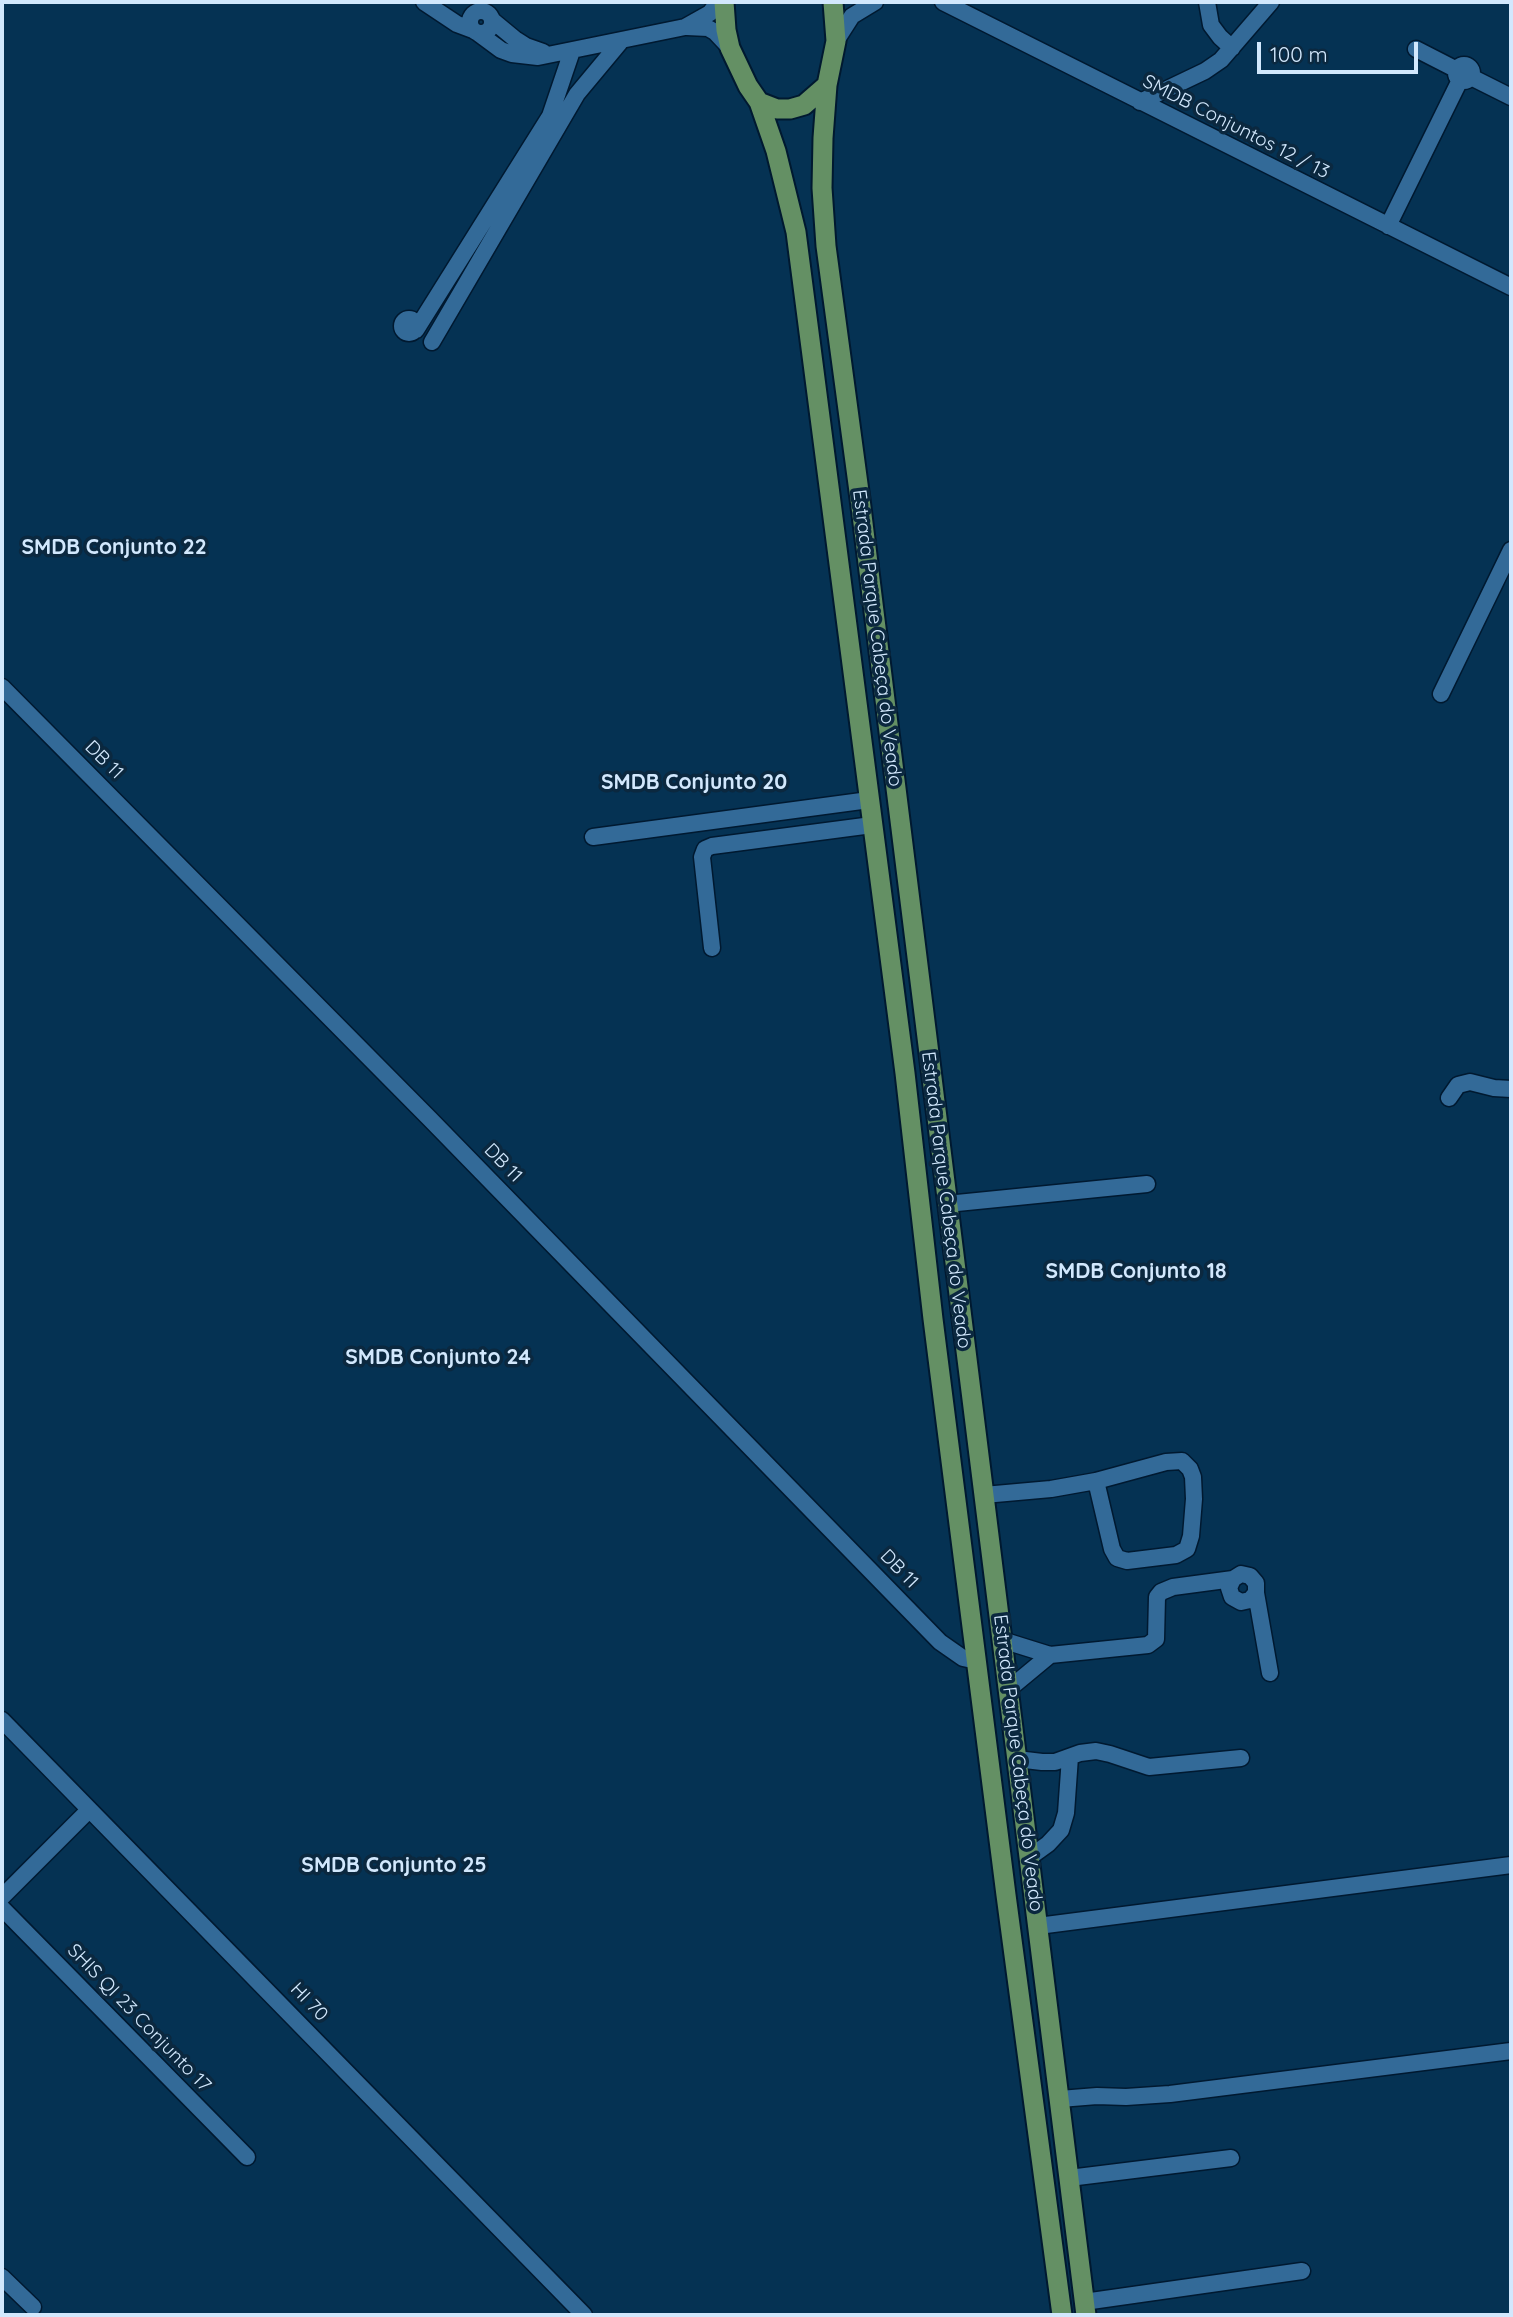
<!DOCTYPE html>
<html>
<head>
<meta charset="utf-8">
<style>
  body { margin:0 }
  #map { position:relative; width:1513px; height:2317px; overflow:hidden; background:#053253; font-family:Quicksand,sans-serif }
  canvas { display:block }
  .frame { position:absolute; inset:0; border:4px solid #d2e8fd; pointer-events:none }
  .scale { position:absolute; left:1257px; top:42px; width:161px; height:32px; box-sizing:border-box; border:4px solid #d2e8fd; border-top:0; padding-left:9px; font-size:21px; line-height:24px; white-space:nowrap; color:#d2e8fd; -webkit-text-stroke:5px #0b283f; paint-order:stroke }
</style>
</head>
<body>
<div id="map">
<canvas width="1513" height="2317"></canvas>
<div class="frame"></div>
<div class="scale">100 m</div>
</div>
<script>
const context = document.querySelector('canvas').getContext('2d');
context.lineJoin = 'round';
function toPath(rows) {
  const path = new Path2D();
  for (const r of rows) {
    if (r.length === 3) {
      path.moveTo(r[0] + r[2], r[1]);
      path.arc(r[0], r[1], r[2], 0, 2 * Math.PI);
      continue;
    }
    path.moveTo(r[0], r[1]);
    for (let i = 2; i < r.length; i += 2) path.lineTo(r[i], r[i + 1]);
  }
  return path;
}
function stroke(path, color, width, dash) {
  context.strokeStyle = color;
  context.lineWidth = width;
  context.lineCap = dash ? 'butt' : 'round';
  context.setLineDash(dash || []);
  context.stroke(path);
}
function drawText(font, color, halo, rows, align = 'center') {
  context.font = font + ' Quicksand,sans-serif';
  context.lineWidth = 7;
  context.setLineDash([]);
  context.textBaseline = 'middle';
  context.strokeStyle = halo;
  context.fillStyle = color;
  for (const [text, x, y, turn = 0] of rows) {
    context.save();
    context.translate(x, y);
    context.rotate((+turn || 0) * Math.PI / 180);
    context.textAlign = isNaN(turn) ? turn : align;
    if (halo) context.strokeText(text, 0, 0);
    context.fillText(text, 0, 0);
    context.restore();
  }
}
const minor = toPath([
  [424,2,457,24,473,30],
  [943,2,1511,287],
  [1207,2,1211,25,1220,37,1232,48],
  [481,22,11],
  [492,20,515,39,526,46,543,52],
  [687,27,708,28,715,32,730,48],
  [478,33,501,50,512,54,538,57,685,27,710,13,718,2],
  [836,41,852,16,875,2],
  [1416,49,1457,70],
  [1464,73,8],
  [1471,77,1511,97],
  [1140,102,1205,71,1221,60,1271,2],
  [1388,226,1460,80],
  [409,326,7],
  [416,330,550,116,572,51],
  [432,342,577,94,622,40],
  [2,687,429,1118,940,1642,963,1658,977,1661],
  [1441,694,1511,550],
  [593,837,869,800],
  [712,948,702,857,705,849,712,846,872,825],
  [1449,1098,1458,1085,1470,1082,1494,1088,1511,1089],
  [947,1204,1147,1184],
  [984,1495,1051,1489,1096,1481,1166,1462,1182,1461,1190,1469,1193,1477,1194,1499,1191,1536,1187,1549,1176,1555,1127,1561,1117,1558,1112,1549,1096,1481],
  [1256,1593,1270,1673],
  [1002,1640,1050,1655,1148,1645,1156,1639,1157,1597,1161,1592,1173,1587,1233,1579,1241,1574,1250,1576,1256,1583,1256,1593,1250,1600,1241,1602,1232,1597,1229,1588,1233,1579],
  [1009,1689,1050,1655],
  [2,1720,584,2315],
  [1017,1759,1042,1762,1055,1762,1080,1753,1096,1751,1110,1754,1149,1767,1241,1758],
  [1030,1857,1048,1844,1061,1830,1066,1813,1070,1757],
  [2,1897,89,1810],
  [2,1908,247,2157],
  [1038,1926,1511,1865],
  [1060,2099,1097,2096,1126,2097,1170,2094,1511,2051],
  [1069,2178,1231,2158],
  [2,2277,33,2307],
  [1084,2302,1302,2271]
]);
const major = toPath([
  [724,2,726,30,730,48,748,86,759,102,777,109,790,109,804,105,827,85],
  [833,2,836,41,827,85,823,138,822,188,826,246,860,499,1086,2315],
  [759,102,776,151,796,232,905,1073,933,1319,1006,1895,1062,2315]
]);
stroke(minor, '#001930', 19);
stroke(major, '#001930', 23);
stroke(minor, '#336a98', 16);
stroke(major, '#649064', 19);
drawText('19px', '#d2e8fd', '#0b283f', [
  ["SMDB Conjuntos 12 / 13",1236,127,27],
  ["Estrada Parque Cabeça do Veado",877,638,83],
  ["DB 11",104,760,45],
  ["DB 11",503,1163,46],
  ["Estrada Parque Cabeça do Veado",946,1200,83],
  ["DB 11",899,1569,46],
  ["Estrada Parque Cabeça do Veado",1018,1763,83],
  ["HI 70",309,2002,46],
  ["SHIS QI 23 Conjunto 17",139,2018,46]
]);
drawText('bold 21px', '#d2e8fd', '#0b283f', [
  ["SMDB Conjunto 22",114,548],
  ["SMDB Conjunto 20",694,783],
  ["SMDB Conjunto 18",1136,1272],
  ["SMDB Conjunto 24",438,1358],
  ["SMDB Conjunto 25",394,1866]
]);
</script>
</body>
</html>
